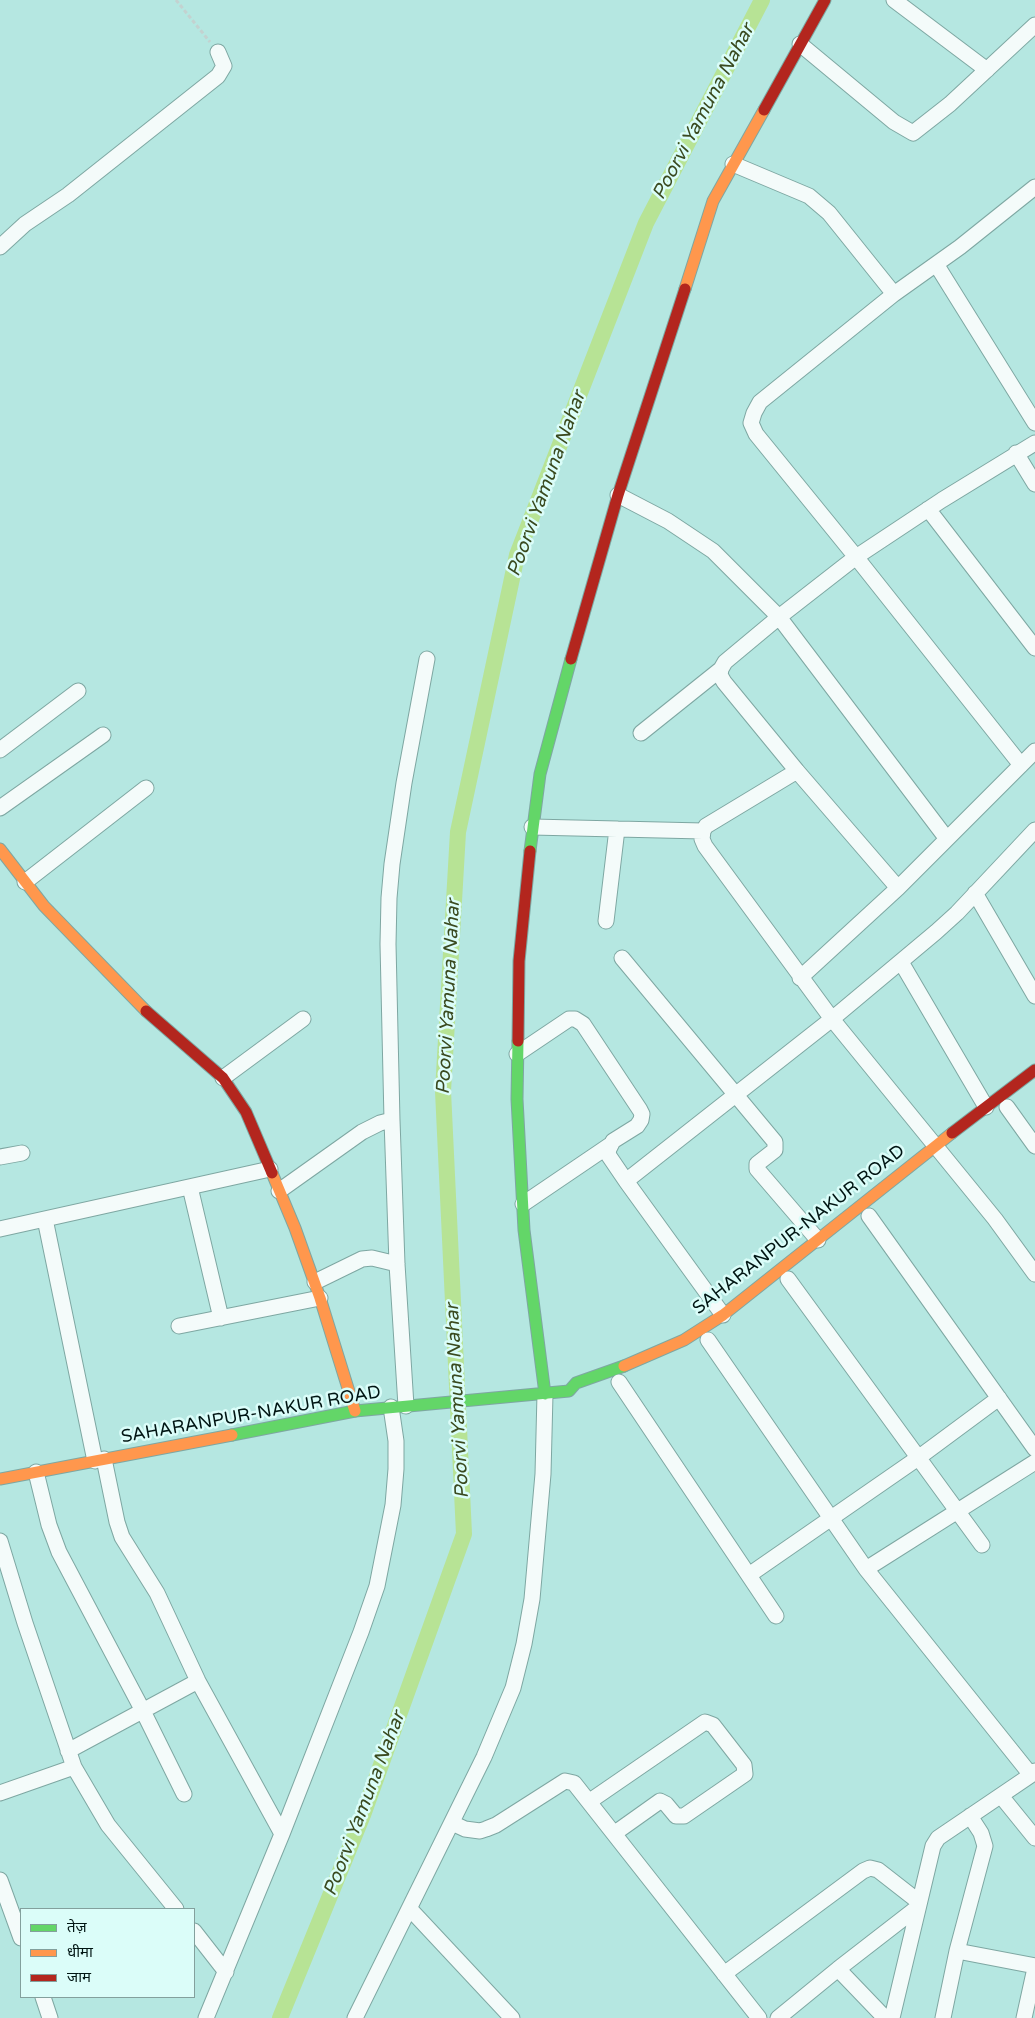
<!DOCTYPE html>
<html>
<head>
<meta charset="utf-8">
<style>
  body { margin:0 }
  #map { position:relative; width:1035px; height:2018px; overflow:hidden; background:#b5e7e1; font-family:"Varela Round","Noto Sans Devanagari",sans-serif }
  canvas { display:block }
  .legend { position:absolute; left:20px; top:1908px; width:175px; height:90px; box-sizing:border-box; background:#dbfdf9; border:1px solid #83a09d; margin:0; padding:6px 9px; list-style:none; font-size:15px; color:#001513 }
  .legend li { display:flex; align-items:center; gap:10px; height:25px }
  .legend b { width:25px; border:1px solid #83a09d }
</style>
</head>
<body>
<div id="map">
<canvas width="1035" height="2018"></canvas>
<ul class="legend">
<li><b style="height:6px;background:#63d668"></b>तेज़</li>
<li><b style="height:6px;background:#ff974d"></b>धीमा</li>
<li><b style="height:6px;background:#b3261e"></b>जाम</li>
</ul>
</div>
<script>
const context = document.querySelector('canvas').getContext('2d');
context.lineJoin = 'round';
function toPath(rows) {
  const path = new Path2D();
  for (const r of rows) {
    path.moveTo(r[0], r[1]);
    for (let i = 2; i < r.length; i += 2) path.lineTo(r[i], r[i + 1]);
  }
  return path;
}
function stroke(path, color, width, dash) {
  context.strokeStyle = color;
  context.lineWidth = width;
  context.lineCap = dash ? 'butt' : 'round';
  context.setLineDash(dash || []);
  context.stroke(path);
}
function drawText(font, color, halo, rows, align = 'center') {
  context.font = font + ' "Varela Round",sans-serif';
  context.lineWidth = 5;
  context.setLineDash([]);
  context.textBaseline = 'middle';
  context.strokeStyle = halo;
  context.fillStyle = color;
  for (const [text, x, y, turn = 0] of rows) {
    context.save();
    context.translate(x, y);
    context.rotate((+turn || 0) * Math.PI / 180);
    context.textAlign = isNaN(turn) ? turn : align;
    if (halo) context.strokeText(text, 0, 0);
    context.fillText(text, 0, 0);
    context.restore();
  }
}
stroke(toPath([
  [280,2018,363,1815,464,1534,443,1091,458,832,517,555,646,223,762,0]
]), '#b7e395', 16);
const street = toPath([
  [894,0,987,70],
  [800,44,894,122,913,133,950,104,1035,25],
  [733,164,809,196,829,213,894,294],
  [0,247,25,224,68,195,218,76,224,66,218,52],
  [936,264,1035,423],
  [1016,453,1035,484],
  [618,495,668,521,713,551,779,617,947,839],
  [928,509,1035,648],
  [641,733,721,669],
  [0,750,78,691],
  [1021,765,856,557,756,434,751,423,754,413,760,402,894,294,960,247,1035,187],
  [797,771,706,826,703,831,702,839,705,846,832,1019,995,1219,1035,1274],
  [0,808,103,735],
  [532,827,703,831],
  [25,882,146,788],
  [898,888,797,771,724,682,720,675,721,669,725,662,779,617,856,557,942,500,1035,443],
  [975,893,1035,996],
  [606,921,617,829],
  [622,958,775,1142,775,1150,757,1164,757,1169,818,1240],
  [901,962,986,1107],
  [800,978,898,888,1035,751],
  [517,1054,569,1019,575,1019,583,1024,640,1110,642,1114,641,1120,637,1126,613,1141,608,1151,609,1156,626,1181],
  [223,1078,303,1019],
  [1007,1107,1035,1146],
  [0,1157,22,1153],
  [190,1187,221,1318],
  [279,1191,362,1132,380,1123,392,1120],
  [523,1204,610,1145],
  [869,1216,1035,1449],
  [45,1219,95,1461],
  [0,1229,270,1169],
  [788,1279,982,1545],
  [315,1282,362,1259,372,1258,397,1264],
  [723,1315,626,1181,832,1019,936,932,957,913,1035,830],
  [179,1326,320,1298],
  [708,1340,866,1569,1031,1775,1035,1771],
  [619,1382,776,1616],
  [406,1406,397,1264,392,1120,388,944,389,898,392,864,404,783,427,659],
  [104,1459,117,1522,122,1537,157,1593,198,1681,282,1834],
  [36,1472,49,1525,59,1552,143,1711,184,1794],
  [0,1541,25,1623,74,1767,108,1825,176,1909],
  [866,1569,1035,1462],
  [749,1575,918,1458,999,1398],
  [68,1751,198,1681],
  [0,1793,74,1767],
  [1001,1796,1035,1838],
  [590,1801,705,1722,713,1725,744,1765,745,1774,684,1816,676,1816,666,1804,660,1801,615,1833],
  [452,1823,465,1829,480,1831,486,1829,496,1825,565,1781,574,1783,759,2018],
  [0,1880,21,1938],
  [410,1909,512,2018],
  [194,1931,226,1972],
  [957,1951,1035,1966],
  [838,1969,918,1907],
  [724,1974,863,1871,870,1868,878,1870,919,1902],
  [43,1997,50,2018],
  [206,2018,282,1834,361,1632,377,1586,393,1505,396,1469,396,1441,391,1407],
  [355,2018,484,1757,513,1688,524,1644,532,1599,543,1474,545,1394],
  [778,2018,838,1969,885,2018],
  [892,2018,933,1846,938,1838,1031,1775],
  [943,2018,957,1951,985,1846,981,1833,970,1816],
  [1024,2018,1035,1968]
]);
const fast = toPath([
  [530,851,540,774,571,659],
  [518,1041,517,1099,524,1230,545,1394],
  [232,1435,355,1411,569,1391,576,1383,624,1366]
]);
const slow = toPath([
  [685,289,713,201,764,110],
  [0,849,44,906,146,1011],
  [272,1173,295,1228,320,1298,355,1411],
  [624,1366,684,1340,723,1315,952,1133],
  [0,1479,232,1435]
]);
const jam = toPath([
  [764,110,825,0],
  [571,659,618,495,685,289],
  [146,1011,223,1078,246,1112,272,1173],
  [518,1041,519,961,530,851],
  [952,1133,1035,1070]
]);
stroke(street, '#7ea7a2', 17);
stroke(fast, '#7ea7a2', 13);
stroke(slow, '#7ea7a2', 13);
stroke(jam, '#7ea7a2', 13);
stroke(toPath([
  [176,0,210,42]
]), '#c3d2d0', 3, [4, 2.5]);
stroke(street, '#f4fbfa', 15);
stroke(fast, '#63d668', 11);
stroke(slow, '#ff974d', 11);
stroke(jam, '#b3261e', 11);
drawText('18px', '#001513', '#dbfdf9', [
  ["SAHARANPUR-NAKUR ROAD",799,1230,-38],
  ["SAHARANPUR-NAKUR ROAD",251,1415,-10]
]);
drawText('italic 19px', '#3a4a1f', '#dbfdf9', [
  ["Poorvi Yamuna Nahar",704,112,-62],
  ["Poorvi Yamuna Nahar",547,484,-70],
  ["Poorvi Yamuna Nahar",449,997,-87],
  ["Poorvi Yamuna Nahar",458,1401,-93],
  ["Poorvi Yamuna Nahar",365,1804,-69]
]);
</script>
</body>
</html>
